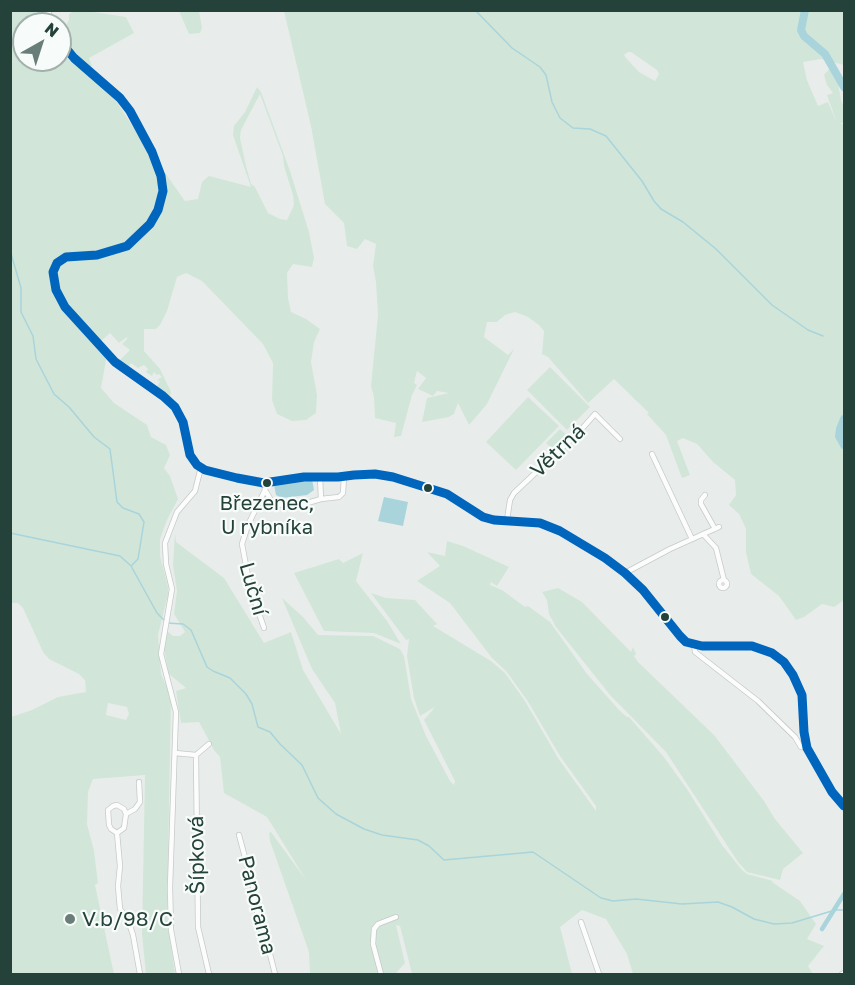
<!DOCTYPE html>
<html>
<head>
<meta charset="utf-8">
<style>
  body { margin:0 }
  #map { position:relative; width:855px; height:985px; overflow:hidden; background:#e8edeb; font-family:"Golos Text",sans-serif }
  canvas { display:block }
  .frame { position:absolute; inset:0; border:12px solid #24423a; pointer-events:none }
  .north { position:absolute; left:12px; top:12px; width:60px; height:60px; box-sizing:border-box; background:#f7fbf9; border:2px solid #a3b1ad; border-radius:50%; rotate:39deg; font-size:16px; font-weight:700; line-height:24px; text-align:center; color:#24423a }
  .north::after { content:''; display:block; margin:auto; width:21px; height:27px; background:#697e78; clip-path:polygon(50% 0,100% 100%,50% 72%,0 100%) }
</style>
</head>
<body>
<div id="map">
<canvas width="855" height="985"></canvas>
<div class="frame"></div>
<div class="north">N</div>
</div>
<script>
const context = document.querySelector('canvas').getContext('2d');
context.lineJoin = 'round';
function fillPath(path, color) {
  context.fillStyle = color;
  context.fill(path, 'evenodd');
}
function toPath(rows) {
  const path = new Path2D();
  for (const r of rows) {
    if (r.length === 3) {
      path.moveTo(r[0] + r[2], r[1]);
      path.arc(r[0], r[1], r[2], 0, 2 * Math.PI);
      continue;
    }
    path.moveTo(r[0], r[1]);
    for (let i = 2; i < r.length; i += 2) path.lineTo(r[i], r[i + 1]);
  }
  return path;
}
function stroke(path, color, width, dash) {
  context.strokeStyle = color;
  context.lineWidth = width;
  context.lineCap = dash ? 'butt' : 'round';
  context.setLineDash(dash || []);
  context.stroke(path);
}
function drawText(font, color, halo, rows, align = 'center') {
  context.font = font + ' "Golos Text",sans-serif';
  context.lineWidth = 4.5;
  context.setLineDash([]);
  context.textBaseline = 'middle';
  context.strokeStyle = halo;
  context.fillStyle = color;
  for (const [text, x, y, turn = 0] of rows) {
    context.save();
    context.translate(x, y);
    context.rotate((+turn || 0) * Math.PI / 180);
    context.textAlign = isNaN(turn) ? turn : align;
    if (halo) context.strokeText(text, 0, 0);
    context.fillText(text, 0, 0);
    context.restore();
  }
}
fillPath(toPath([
  [10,11,43,11,48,24,24,24,24,60,60,60,60,49,69,60,113,96,142,141,158,178,158,187,160,186,156,209,148,222,134,238,118,247,97,252,65,255,55,261,50,271,54,291,63,308,104,354,106,360,101,388,114,403,147,425,151,437,166,445,170,455,164,468,170,476,178,499,167,520,160,539,160,556,168,587,168,595,158,635,161,674,171,697,167,919,175,974,146,974,142,934,145,775,93,779,88,792,87,824,94,851,98,883,95,885,114,974,11,974,11,717,32,710,58,697,86,692,85,680,79,674,49,659,43,652,23,608,18,603,11,603],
  [108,703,127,707,129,714,126,720,106,715],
  [74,11,87,11,126,17,134,33,89,58,92,66,87,66,76,56,60,35,60,25,66,25,69,20,69,14],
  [179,11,199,11,202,28,200,33,189,34],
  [284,11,844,11,844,65,821,59,803,62,807,80,818,106,828,102,837,123,827,95,833,93,827,85,824,75,830,68,838,83,841,100,844,108,844,123,840,123,844,125,844,600,834,607,822,604,804,617,796,620,779,596,751,574,746,552,746,529,739,514,729,505,736,495,735,480,713,462,697,444,683,438,677,441,690,475,682,478,666,435,647,414,649,413,614,379,588,403,548,357,542,354,544,331,539,325,528,317,515,312,505,315,497,322,487,322,484,337,508,355,514,349,487,404,469,425,458,403,454,414,449,417,422,422,427,398,449,393,437,391,433,396,418,389,426,378,417,371,414,383,417,385,412,395,401,436,394,437,396,423,375,418,374,397,371,386,378,315,376,282,373,266,376,244,365,239,357,249,347,246,344,223,325,204,311,126],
  [628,52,631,52,657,70,659,74,655,81,639,72,626,58,624,55],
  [257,87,261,92,290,171,309,232,314,258,312,267,293,264,287,273,288,298,291,312,306,319,320,329,314,342,311,362,317,395,316,413,306,420,292,421,277,414,272,400,273,363,263,344,202,281,186,273,177,277,167,311,160,325,156,329,144,329,144,351,160,369,171,392,170,397,150,384,151,382,157,387,160,381,157,380,162,377,159,374,157,375,154,372,152,376,146,372,148,369,144,365,138,368,131,363,128,368,134,374,119,361,130,350,122,344,127,339,127,337,119,343,110,333,101,341,98,340,67,305,55,278,57,267,67,260,98,257,120,252,129,248,145,234,161,211,166,192,163,170,185,201,198,199,202,182,209,176,251,187,233,135,234,126,245,112],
  [260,94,283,156,284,166,293,195,294,205,287,220,280,219,268,213,255,187,251,184,246,166,240,138,241,130],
  [550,367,590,407,567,430,527,390],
  [528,397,559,426,516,470,486,442],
  [560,429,568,436,554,451,546,443],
  [175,533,176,542,224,578,264,643,291,632,303,670,341,734,335,703,312,669,282,598,303,617,318,635,373,636,400,649,404,656,411,699,426,736,450,781,454,785,455,781,424,720,435,707,420,716,414,698,407,656,409,639,406,640,371,593,386,598,415,600,437,624,433,626,491,661,505,673,525,701,558,758,596,811,596,806,560,756,527,700,506,671,492,658,450,603,417,581,440,566,427,552,445,556,447,541,463,546,509,567,497,586,491,582,490,585,502,590,525,607,528,606,550,622,587,674,620,711,627,717,629,717,663,756,687,789,722,845,742,870,747,874,773,881,772,882,800,901,816,924,807,939,824,946,808,966,813,974,633,974,627,954,606,919,582,910,560,927,572,974,412,974,400,926,396,925,405,963,395,974,310,974,309,952,270,841,269,833,271,832,306,880,267,817,224,793,220,757,214,750,199,722,181,723,176,691,186,688,169,674,164,649,167,631,173,636,180,636,185,632,174,614,177,591,173,565],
  [363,553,356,581,387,621,401,644,374,633,324,631,294,573,339,559,343,563],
  [558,588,582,602,631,652,633,647,636,654,634,656,638,662,714,735,730,756,764,801,775,819,803,853,783,869,780,880,747,872,738,862,666,752,610,695,556,627,549,614,547,600,542,592]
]), '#d1e6d8');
fillPath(toPath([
  [312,479,314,490,307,495,282,498,276,495,274,485],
  [384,497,408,502,403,526,378,521]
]), '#a9d4db');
stroke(toPath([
  [475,10,512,48,540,67,546,75,552,102,560,118,573,128,590,129,606,136,642,181,654,201,661,209,683,222,716,249,772,305,808,330,823,336],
  [10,250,21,288,21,312,33,336,36,359,54,394,69,407,94,437,110,449,117,502,123,508,139,514,144,522,138,559,131,566,157,613,164,620],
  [842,425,844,424],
  [10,533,120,556,130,565],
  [167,623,183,624,191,630,207,667,213,671,230,678,246,694,252,704,258,727,270,732,280,744,302,765,318,798,336,814,364,829,382,835,418,840,429,846,444,860,533,852,601,898,613,901,636,899,682,904,718,902,732,907,754,919,774,924,792,923,835,910,844,910]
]), '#a9d4db', 1.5);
stroke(toPath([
  [822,929,844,894]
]), '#a9d4db', 4.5);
stroke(toPath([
  [805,10,801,30,804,36,825,54,844,87],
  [844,419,840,429,839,436,844,445]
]), '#a9d4db', 8);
const minor = toPath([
  [48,10,52,24],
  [60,41,74,58,120,98,130,111,152,152,161,176,163,191,158,210,150,224,127,246,97,255,66,257,57,263,53,272,56,290,65,307,115,362,163,396,175,407,183,422,190,455,197,465,205,470,237,478,264,483,304,477,338,477,354,475,375,474,393,477,447,494,483,517,494,520,540,523,560,531,605,558,625,573,643,590,680,636,686,642,702,646,752,646,772,653,784,662,793,675,802,695,804,732,807,748,832,792,844,806],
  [652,454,692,539],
  [264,483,265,490,248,525,242,544,250,587,264,628],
  [265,490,272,502,277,505,304,504,321,499,320,477],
  [705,495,701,500,701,504,715,529],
  [321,499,339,497,343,493,344,477],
  [507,520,510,500,514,493,580,431,595,414,620,439],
  [703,534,716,548,724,580],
  [625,573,670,549,719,527],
  [723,584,4],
  [694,645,695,652,758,701,795,737,801,747,807,748],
  [175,753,196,755,198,927,209,974],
  [196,755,209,744],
  [139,782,140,802,135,809,126,814,124,828,117,833,120,866,118,886,120,909,128,920,133,935,140,974],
  [117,833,111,829,109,825,108,810,113,806,117,805,124,809,126,814],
  [239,835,254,891,253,896,262,932,265,934,275,974],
  [581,922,599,974],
  [179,974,171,930,170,887,176,712,161,654,172,589,166,564,165,543,177,512,195,491,201,467],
  [381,974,373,944,374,929,378,924,396,917],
  [842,974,844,973]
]);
stroke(minor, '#c5cac8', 6);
stroke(minor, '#fcfcfc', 4.5);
stroke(toPath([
  [60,41,74,58,120,98,130,111,152,152,161,176,163,191,158,210,150,224,127,246,97,255,66,257,57,263,53,272,56,290,65,307,115,362,163,396,175,407,183,422,190,455,197,465,205,470,237,478,264,483,304,477,338,477,354,475,375,474,393,477,447,494,483,517,494,520,540,523,560,531,605,558,625,573,643,590,680,636,686,642,702,646,752,646,772,653,784,662,793,675,802,695,804,732,807,748,832,792,844,806]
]), '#0065bd', 9);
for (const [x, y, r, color] of [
  [267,483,5,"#24423a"],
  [428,488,5,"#24423a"],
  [665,617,5,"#24423a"],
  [70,919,6,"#697e78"]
]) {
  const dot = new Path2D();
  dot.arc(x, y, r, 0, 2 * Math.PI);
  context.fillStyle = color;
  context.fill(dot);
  stroke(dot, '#f7fbf9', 2);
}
drawText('20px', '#24423a', '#f7fbf9', [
  ["Březenec,",267,504],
  ["U rybníka",267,528]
]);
drawText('21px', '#24423a', '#f7fbf9', [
  ["Větrná",558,451,-44],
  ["Luční",253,589,74],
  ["Šípková",197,855,-91],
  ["Panorama",257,905,76]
]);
drawText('21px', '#24423a', '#f7fbf9', [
  ["V.b/98/C",82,919]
], 'left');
</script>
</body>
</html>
